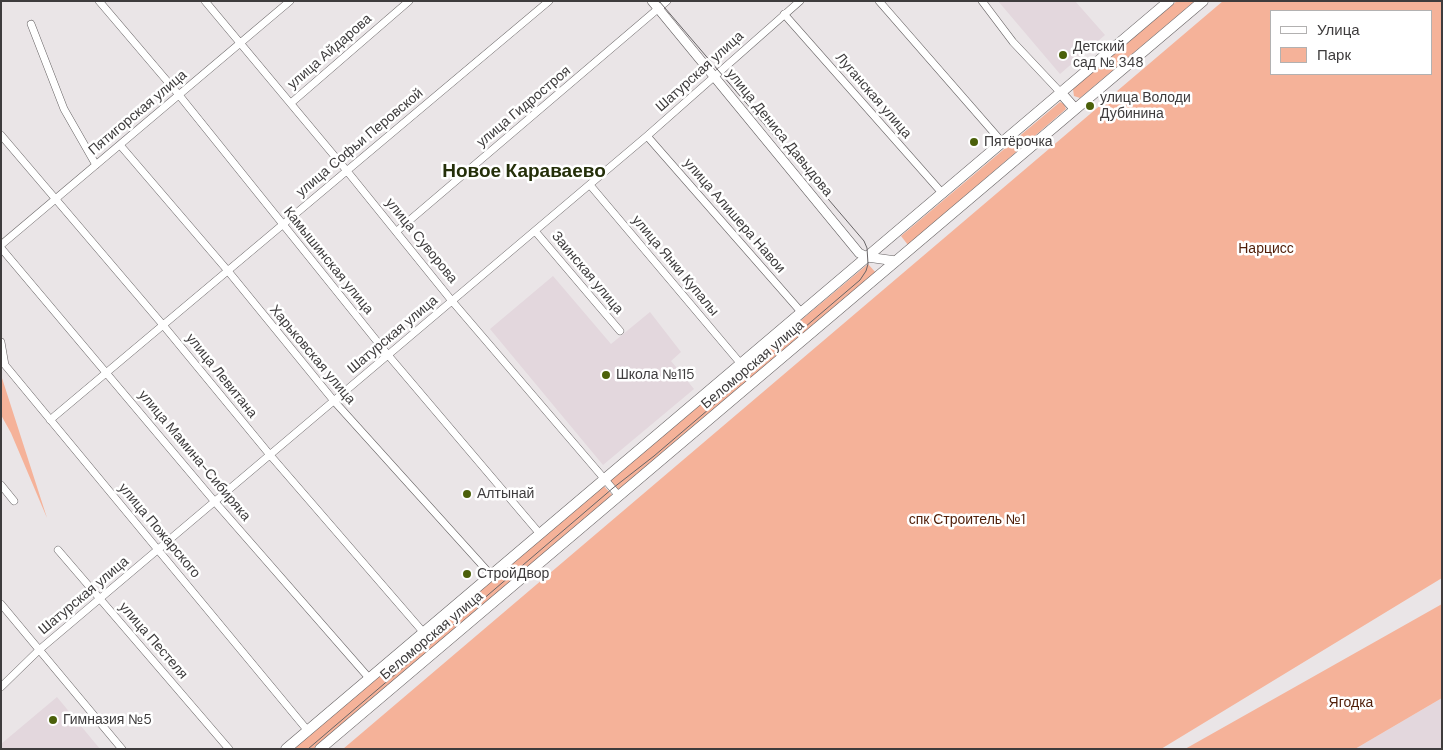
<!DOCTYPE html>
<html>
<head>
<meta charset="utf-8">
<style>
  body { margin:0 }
  #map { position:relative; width:1443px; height:750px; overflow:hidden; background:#eae5e7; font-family:"DM Sans",sans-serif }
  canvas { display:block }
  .frame { position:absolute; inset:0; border:2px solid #3e3c3d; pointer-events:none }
  .legend { position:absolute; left:1270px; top:10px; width:162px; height:65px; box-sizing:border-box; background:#fff; border:1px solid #b2b1b1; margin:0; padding:6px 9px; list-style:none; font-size:15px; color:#3e3c3d }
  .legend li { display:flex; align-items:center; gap:10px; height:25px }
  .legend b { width:25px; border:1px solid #b2b1b1 }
</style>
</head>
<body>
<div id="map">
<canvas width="1443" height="750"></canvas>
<div class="frame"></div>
<ul class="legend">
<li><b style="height:6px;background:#fff"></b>Улица</li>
<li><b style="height:14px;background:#f5b299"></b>Парк</li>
</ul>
</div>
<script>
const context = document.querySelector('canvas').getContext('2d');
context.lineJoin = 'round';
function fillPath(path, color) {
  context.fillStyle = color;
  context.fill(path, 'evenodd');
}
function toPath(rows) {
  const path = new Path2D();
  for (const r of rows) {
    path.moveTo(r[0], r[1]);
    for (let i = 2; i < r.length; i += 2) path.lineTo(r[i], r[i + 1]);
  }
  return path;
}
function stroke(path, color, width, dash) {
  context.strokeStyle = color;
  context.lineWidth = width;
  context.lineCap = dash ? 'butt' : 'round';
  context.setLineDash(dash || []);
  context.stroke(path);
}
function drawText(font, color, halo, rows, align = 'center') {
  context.font = font + ' "DM Sans",sans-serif';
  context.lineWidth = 5;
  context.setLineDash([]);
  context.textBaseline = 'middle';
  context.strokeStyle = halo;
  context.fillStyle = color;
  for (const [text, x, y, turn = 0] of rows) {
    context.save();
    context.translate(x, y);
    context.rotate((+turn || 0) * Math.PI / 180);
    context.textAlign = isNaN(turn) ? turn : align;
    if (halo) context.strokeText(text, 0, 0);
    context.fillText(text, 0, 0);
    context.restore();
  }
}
fillPath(toPath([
  [998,1,1075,1,1105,35,1060,74],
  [553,276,611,344,650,312,681,352,671,361,694,389,603,465,490,329],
  [57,697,100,749,1,749,1,744],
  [1442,698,1442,749,1355,749,1372,739]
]), '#e3d7dd');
fillPath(toPath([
  [1177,1,1195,1,1080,98,1074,96,1073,89],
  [1223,1,1442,1,1442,578,1161,749,343,749],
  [1432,11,1432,74,1272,74,1272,11],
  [1060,102,1064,104,1066,109,908,245,901,236],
  [868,264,877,274,618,490,610,480],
  [1,375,47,518,11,433,1,415],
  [603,485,613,496,313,749,290,749],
  [1442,604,1442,698,1372,739,1355,749,1185,749]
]), '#f5b299');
const minor = toPath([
  [99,1,179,95,388,355,540,534],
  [205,1,347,171,452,301,619,496],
  [879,1,1002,142],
  [982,1,1013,42,1060,92],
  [784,14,943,194],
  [31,24,64,109,96,165],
  [291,103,409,1],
  [1,135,163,325,270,455,424,633],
  [647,136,802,313],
  [120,145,228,271,334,401,491,575],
  [590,185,741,364],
  [397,231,667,1],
  [535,231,620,331],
  [1,245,290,1],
  [1,248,215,502,369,678],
  [1,342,5,365,308,731],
  [50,420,549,1],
  [1,485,14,501],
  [58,550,229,749],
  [1,604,122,749],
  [1,687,39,650,647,136,800,1]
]);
const tertiary = toPath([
  [652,1,859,253,867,257,896,261]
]);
const secondary = toPath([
  [1060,92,1075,109],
  [286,749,1169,1],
  [320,749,1203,1]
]);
stroke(minor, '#666263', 8);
stroke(tertiary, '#666263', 10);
stroke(secondary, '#666263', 11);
stroke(minor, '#fff', 7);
stroke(tertiary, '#fff', 9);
stroke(secondary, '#fff', 10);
stroke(toPath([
  [308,749,613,488,654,456,860,280,866,271,868,264,867,248,864,241,659,1]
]), '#686567', 1);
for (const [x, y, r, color] of [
  [1063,55,5,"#4b600a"],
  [1090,106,5,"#4b600a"],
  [974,142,5,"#4b600a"],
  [606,375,5,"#4b600a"],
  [467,494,5,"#4b600a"],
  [467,574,5,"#4b600a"],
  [53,720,5,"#4b600a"]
]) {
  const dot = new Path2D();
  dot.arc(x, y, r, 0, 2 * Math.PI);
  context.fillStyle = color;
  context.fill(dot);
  stroke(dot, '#fff', 2);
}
drawText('14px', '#3e3c3d', '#fff', [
  ["Детский",1073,47],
  ["сад № 348",1073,63],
  ["улица Володи",1100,98],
  ["Дубинина",1100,114],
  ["Пятёрочка",984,142],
  ["Школа №115",616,375],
  ["Алтынай",477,494],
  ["СтройДвор",477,574],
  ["Гимназия №5",63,720]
], 'left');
drawText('14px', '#3e3c3d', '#fff', [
  ["улица Айдарова",330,52,-41],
  ["Шатурская улица",700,72,-42],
  ["Луганская улица",873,96,49],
  ["улица Гидростроя",524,107,-40],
  ["Пятигорская улица",138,113,-40],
  ["улица Дениса Давыдова",779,133,51],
  ["улица Софьи Перовской",360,143,-40],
  ["улица Алишера Навои",734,216,49],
  ["улица Суворова",421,241,51],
  ["Камышинская улица",328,261,51],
  ["улица Янки Купалы",675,266,50],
  ["Заинская улица",587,273,50],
  ["Шатурская улица",393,335,-40],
  ["Харьковская улица",312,355,50],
  ["Беломорская улица",753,365,-40],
  ["улица Левитана",221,376,51],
  ["улица Мамина-Сибиряка",194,456,50],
  ["улица Пожарского",159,531,50],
  ["Шатурская улица",84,596,-40],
  ["Беломорская улица",432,636,-40],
  ["улица Пестеля",153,641,49]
]);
drawText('14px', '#501e08', '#fff', [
  ["Нарцисс",1266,249],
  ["спк Строитель №1",967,520],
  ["Ягодка",1351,703]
]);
drawText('bold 19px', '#242f09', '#fff', [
  ["Новое Караваево",524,172]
]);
</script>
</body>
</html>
